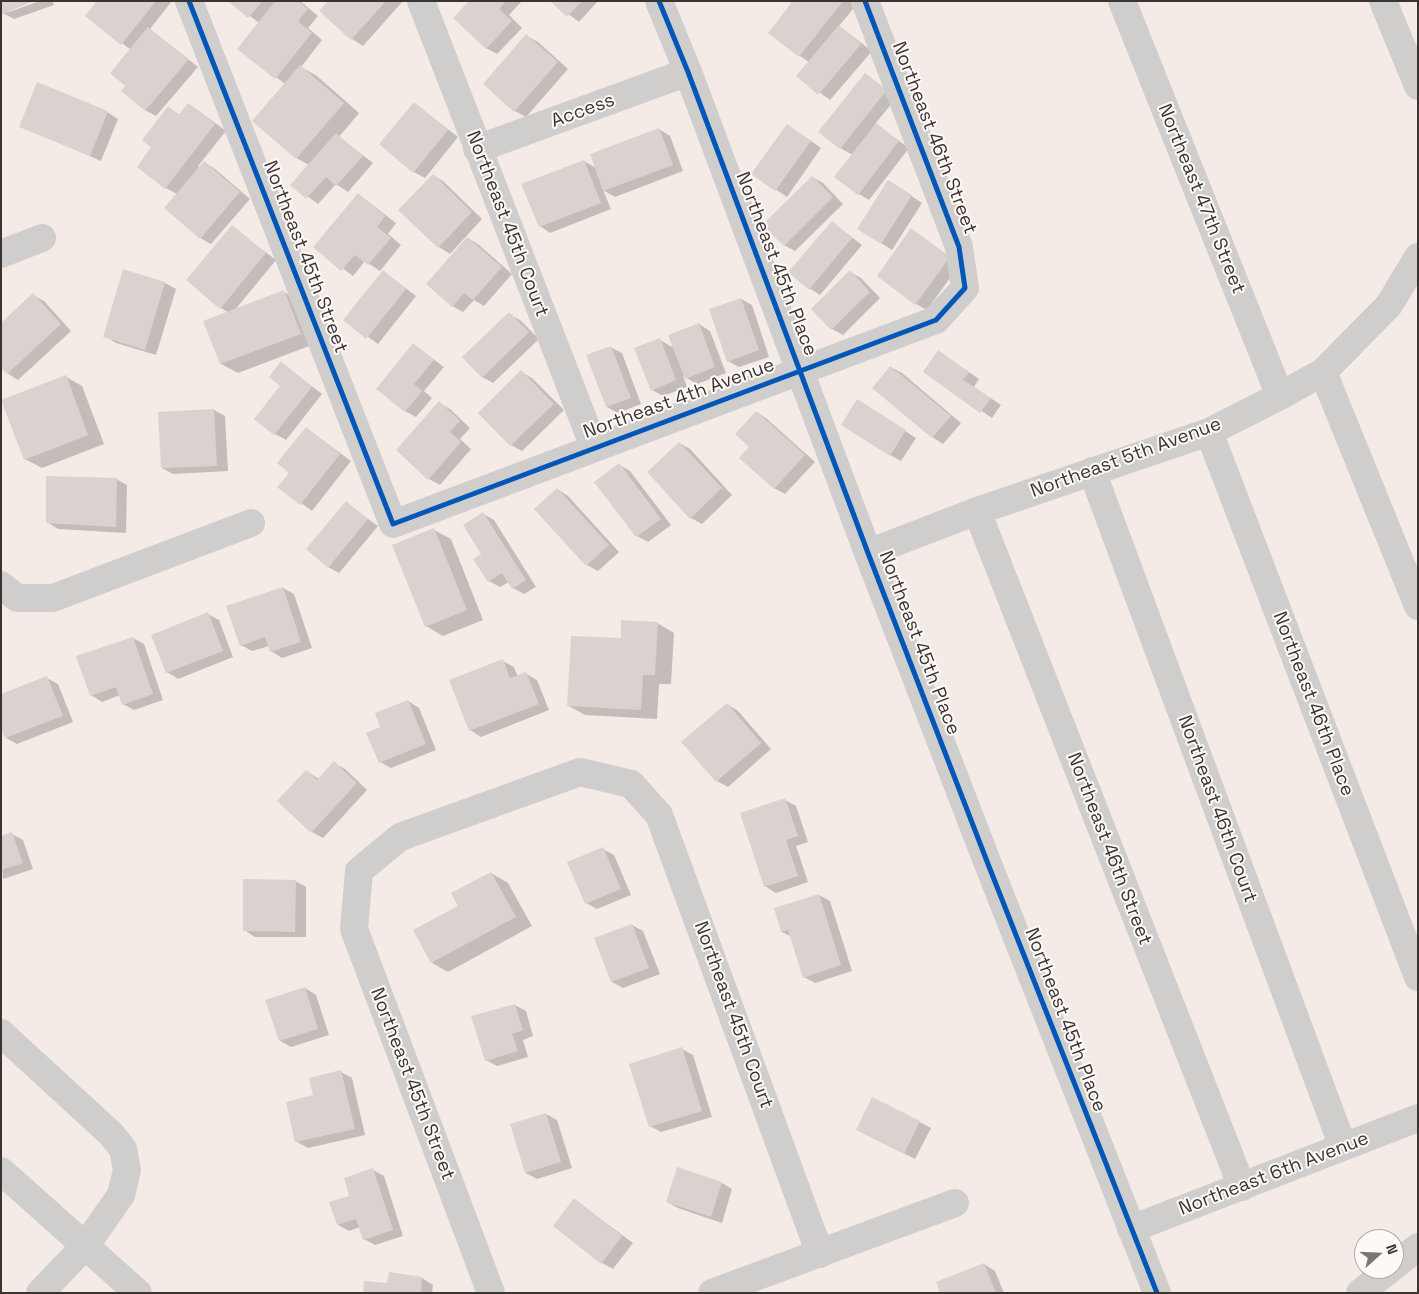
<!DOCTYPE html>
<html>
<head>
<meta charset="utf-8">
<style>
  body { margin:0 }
  #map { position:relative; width:1419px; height:1294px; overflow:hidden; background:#f4ebe6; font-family:"Space Grotesk",sans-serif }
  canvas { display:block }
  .frame { position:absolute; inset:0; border:2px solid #3b3531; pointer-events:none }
  .north { position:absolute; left:1354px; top:1229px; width:50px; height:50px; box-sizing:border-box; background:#fdf9f7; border:1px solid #afaba8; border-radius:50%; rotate:70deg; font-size:14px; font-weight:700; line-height:20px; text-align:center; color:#3b3531 }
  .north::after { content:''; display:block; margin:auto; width:18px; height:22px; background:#7c7570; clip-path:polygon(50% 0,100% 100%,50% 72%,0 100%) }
</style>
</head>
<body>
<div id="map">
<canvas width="1419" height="1294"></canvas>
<div class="frame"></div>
<div class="north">N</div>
</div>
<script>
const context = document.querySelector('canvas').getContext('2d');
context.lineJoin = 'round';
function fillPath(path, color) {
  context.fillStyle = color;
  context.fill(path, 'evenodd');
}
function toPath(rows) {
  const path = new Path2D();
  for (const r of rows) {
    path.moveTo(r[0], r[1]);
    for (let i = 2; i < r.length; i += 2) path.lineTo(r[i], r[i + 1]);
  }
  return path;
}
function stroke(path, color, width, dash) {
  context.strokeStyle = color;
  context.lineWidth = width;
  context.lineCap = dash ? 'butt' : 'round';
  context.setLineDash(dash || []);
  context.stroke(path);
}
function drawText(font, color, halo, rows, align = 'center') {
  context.font = font + ' "Space Grotesk",sans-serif';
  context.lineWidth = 4;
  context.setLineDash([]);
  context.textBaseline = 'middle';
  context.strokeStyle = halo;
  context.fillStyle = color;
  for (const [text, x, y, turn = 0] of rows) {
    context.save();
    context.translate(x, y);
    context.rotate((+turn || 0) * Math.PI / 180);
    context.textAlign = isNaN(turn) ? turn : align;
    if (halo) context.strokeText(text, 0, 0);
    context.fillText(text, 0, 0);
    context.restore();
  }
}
fillPath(toPath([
  [1,1,9,12,40,1,52,1,54,5,14,19,3,13],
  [98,1,172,1,150,29,198,67,156,116,145,110,126,86,131,50,87,16],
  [230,1,300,1,318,16,308,28,322,40,301,67,317,76,359,113,339,137,373,163,348,192,336,184,318,204,292,185,309,165,296,158,285,84,239,48,259,23],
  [330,1,403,1,363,46,352,39,321,11],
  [470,1,522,1,509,15,522,28,497,54,486,48],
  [551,1,598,1,579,22],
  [789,1,853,1,857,4,839,26,872,51,830,100,797,76,809,62,800,56,793,4],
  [527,36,538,42,568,69,526,117,515,111,485,84],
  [865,74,897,97,875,124,909,148,869,200,859,194,853,155,840,148],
  [414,103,458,137,425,178,414,172],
  [189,104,226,131,198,166,200,168,204,162,215,169,250,199,211,244,200,238,177,194,166,188,153,147,169,108,180,115],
  [107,112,118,119,101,161,21,126],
  [659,129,670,136,683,171,615,197,603,190,611,209,550,233,540,226,584,161,596,168],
  [798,132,821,148,787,197,753,174],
  [433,175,444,182,482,219,450,254,439,247,400,210],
  [812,177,823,183,843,204,795,251,784,245],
  [899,188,922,203,892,250,881,243],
  [358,194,396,223,388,234,401,245,380,271,365,261,353,276,314,247],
  [832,222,862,245,820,295,809,288],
  [232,227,276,260,234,311,284,292,301,301,317,343,238,373,221,364,229,313,221,308],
  [912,230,960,264,927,310,916,304],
  [468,238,479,245,512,274,484,306,474,300,463,312,452,306],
  [124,271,165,283,176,289,156,355,116,343,105,336],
  [383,271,416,296,378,344,344,320],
  [850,272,861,278,880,298,843,335,832,329],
  [33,295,44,301,71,331,18,380,7,373],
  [741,299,752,305,769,357,739,367,728,361],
  [509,314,520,320,539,339,493,383,482,377],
  [699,324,710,331,726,373,697,384,683,376,687,387,663,396,652,390,660,340,674,348],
  [413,344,444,367,424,391,432,398,416,417,405,411],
  [610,347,622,353,641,404,618,413,607,407],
  [938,351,979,379,974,387,1001,405,992,418,924,372],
  [281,363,322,394,286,440,275,434,282,386],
  [891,367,902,373,961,423,943,444,932,437],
  [521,372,532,378,564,410,522,451,511,445,480,413],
  [66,377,82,386,104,444,42,468,25,459],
  [439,403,450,409,470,428,460,439,471,449,440,485,429,479],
  [868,407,916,438,901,461,890,455],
  [214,410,225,416,228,471,173,474,162,468],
  [757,412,767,419,815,462,785,494,774,488,751,446],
  [306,428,351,461,312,511,279,487,291,473],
  [679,443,690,449,732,495,702,524,691,518],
  [619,465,630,471,671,525,648,542,637,536,596,482],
  [116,479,127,485,126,533,58,529,47,522],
  [557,489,568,496,619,552,598,571,587,565],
  [346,503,378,526,339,573,328,567],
  [483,514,494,520,536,587,524,594,513,588,509,582,500,587,489,581,483,554],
  [434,530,451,539,483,620,443,636,426,626],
  [283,588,294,594,312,648,282,658,271,651,269,646,252,651,241,645],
  [208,614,219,620,233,657,178,679,167,672],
  [657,623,674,633,671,684,659,684,657,719,585,715,569,706,622,639],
  [133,638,144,644,163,700,134,710,123,704,120,695,102,702,91,695],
  [503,661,514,667,518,677,526,674,537,680,549,710,481,737,470,730],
  [47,678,58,684,73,722,17,744,6,738],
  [408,701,419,708,436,750,391,768,380,762,382,728],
  [727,704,738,711,771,749,728,787,717,781],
  [334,763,345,769,367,790,323,838,312,832,306,771,319,779],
  [785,800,796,806,808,842,796,846,808,882,776,893,765,886],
  [12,834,23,840,33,869,3,879,1,837],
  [603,849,614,855,631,895,597,909,586,903],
  [491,873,508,883,532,926,448,972,432,963,460,906],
  [295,881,306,887,306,937,255,937,244,930],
  [819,895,830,901,852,971,815,983,804,977,792,937,782,932,776,909],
  [632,925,643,931,660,974,623,988,612,982,596,939],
  [305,988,316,995,329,1035,291,1047,280,1041],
  [515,1005,526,1011,533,1036,523,1040,528,1057,497,1066,486,1060],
  [682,1049,693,1055,712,1117,661,1132,650,1126],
  [341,1072,352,1078,365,1135,308,1148,297,1142,288,1103,315,1096],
  [873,1098,931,1128,915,1159,868,1135],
  [546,1114,557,1120,572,1168,537,1179,526,1173],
  [373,1170,384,1176,403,1236,375,1245,364,1239,360,1227,349,1231,338,1225,351,1196],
  [722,1183,732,1189,722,1223,678,1208,667,1202],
  [575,1200,633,1243,613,1269,602,1263],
  [984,1264,995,1271,1004,1293,942,1293],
  [390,1274,422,1278,433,1285,432,1293,364,1293,388,1285]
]), '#0003');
fillPath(toPath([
  [1,1,35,1,2,14],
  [97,1,156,1,121,45,85,16],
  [228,1,263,1,248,18],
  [275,1,298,1,308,9,298,21,312,33,275,79,237,49],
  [328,1,386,1,351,40,319,11],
  [469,1,506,1,499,9,512,21,486,49,453,18],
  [550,1,582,1,567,17],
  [793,1,843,1,799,57,768,33],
  [839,25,861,44,818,95,796,76],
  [148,27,188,60,145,111,121,91,125,86,110,73],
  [526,34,558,62,514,112,483,84],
  [300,65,344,103,296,159,252,121],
  [865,73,887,90,840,149,818,132],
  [37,82,108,111,90,156,19,127],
  [414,102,448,130,413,173,379,144],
  [188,103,215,124,165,189,137,167,151,147,142,140,168,106,179,115],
  [876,123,899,141,858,195,834,177],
  [787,124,811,141,775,191,751,174],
  [659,128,673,165,603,191,590,154],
  [336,133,363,156,336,186,326,177,306,199,290,185],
  [584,160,601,203,539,227,521,184],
  [204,161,240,192,200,239,164,208],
  [433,174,472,212,438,248,398,210],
  [812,176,833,197,784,246,762,225],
  [888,180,912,195,881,244,857,229],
  [358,193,385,216,377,227,391,238,368,265,355,255,341,271,313,247],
  [832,221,852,238,809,290,788,272],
  [232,225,266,253,220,309,186,280],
  [911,228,950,257,915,305,877,276],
  [467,237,502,267,473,300,464,293,452,307,426,284],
  [123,269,165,282,145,350,103,337],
  [383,270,406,289,366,339,343,320],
  [850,270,870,292,831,330,811,309],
  [284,290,301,334,220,364,203,321],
  [33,293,61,324,7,374,1,368,1,323],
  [741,298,759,350,727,362,709,309],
  [509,312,529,332,482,378,462,357],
  [699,323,715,367,685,379,668,335],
  [660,338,676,380,651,391,634,348],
  [413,343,434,360,414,384,422,391,405,412,376,389],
  [611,346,631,398,606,407,586,355],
  [938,350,969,372,963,380,991,398,980,413,923,372],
  [281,361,312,387,274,435,254,419,280,386,269,377],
  [890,366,951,416,932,438,872,388],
  [521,370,554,404,510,446,478,413],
  [66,375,88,435,24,460,1,400],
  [857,399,906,430,890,456,841,425],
  [439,401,460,421,450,432,461,442,428,480,396,450],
  [214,409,217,466,161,468,158,412],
  [756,411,805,455,774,489,739,458,749,447,735,434],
  [306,427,340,454,300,505,277,487,289,473,277,463],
  [679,442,722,488,690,519,647,472],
  [619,463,661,519,636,537,594,482],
  [46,476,117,478,116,527,46,523],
  [557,488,609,545,586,566,534,509],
  [346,501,368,519,328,568,306,549],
  [483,512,526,580,512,589,502,573,488,582,473,559,481,554,463,525],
  [434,528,467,610,425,627,392,545],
  [283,587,301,642,270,652,265,637,240,646,226,606],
  [208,612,223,651,166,673,151,635],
  [621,620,658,622,655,675,643,675,641,710,567,706,571,636,621,638],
  [133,637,153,694,122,705,116,687,90,696,76,656],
  [503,659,510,678,526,672,539,704,469,731,449,680],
  [47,676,63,716,5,738,1,729,1,694],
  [408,700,426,744,379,763,366,733,380,727,375,713],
  [727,703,761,743,716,782,681,742],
  [334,761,357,783,311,833,277,801,306,770,317,780],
  [785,798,798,836,786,840,798,876,764,887,740,813],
  [12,832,23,863,1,870,1,836],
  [603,847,621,889,585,904,567,862],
  [491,872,516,917,431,963,413,930,458,906,451,893],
  [243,879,296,880,295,932,243,931],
  [819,894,841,965,803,978,788,930,781,932,774,908],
  [632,924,649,968,611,982,594,938],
  [305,987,318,1029,279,1041,265,1000],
  [515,1004,523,1030,512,1034,518,1051,485,1061,471,1016],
  [682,1047,702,1111,649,1127,629,1064],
  [341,1070,355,1129,295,1142,286,1102,313,1095,309,1078],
  [872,1097,920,1121,904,1154,856,1130],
  [546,1113,561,1162,525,1173,510,1124],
  [677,1167,722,1182,711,1217,666,1202],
  [373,1168,393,1230,363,1240,356,1219,337,1225,329,1202,349,1196,344,1178],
  [574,1198,622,1236,601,1264,553,1226],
  [984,1263,996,1293,940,1293,936,1282],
  [389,1272,422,1277,421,1293,363,1293,364,1281,387,1283]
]), '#d9d2ce');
stroke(toPath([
  [189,1,393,524,936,320,965,288,959,247,865,1],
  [421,1,594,447],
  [659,1,688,72,868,553,988,864,1157,1293],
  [1122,1,1280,396],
  [1383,1,1418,86],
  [477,149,688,72],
  [1,254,42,238],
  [1323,372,1418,606],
  [1209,432,1418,977],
  [1092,471,1343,1147],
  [977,511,1242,1187],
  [868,553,977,511,1209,432,1280,396,1323,372,1389,305,1418,257],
  [1,585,17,598,53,598,251,523],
  [1,1033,111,1134,123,1149,127,1170,121,1195,86,1245,40,1293],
  [1,1171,138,1293],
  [1131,1229,1418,1118],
  [1394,1266,1418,1247],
  [491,1293,354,929,359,871,400,837,580,772,631,784,659,815,820,1254],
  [712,1293,955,1203],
  [1360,1293,1390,1269]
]), '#d0cecd', 28);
stroke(toPath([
  [189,1,393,524,936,320,965,288,959,247,865,1],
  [659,1,688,72,868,553,988,864,1157,1293]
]), '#0057b8', 5);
drawText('19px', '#3b3531', '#fdf9f7', [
  ["Access",583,111,-20],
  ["Northeast 46th Street",934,138,69],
  ["Northeast 47th Street",1201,199,68],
  ["Northeast 45th Court",507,224,69],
  ["Northeast 45th Street",305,257,69],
  ["Northeast 45th Place",776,264,69],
  ["Northeast 4th Avenue",679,399,-20],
  ["Northeast 5th Avenue",1126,458,-20],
  ["Northeast 45th Place",919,643,69],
  ["Northeast 46th Place",1313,704,69],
  ["Northeast 46th Court",1217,809,70],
  ["Northeast 46th Street",1109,849,69],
  ["Northeast 45th Court",733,1015,70],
  ["Northeast 45th Place",1065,1020,69],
  ["Northeast 45th Street",412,1084,69],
  ["Northeast 6th Avenue",1274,1174,-21]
]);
</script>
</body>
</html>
